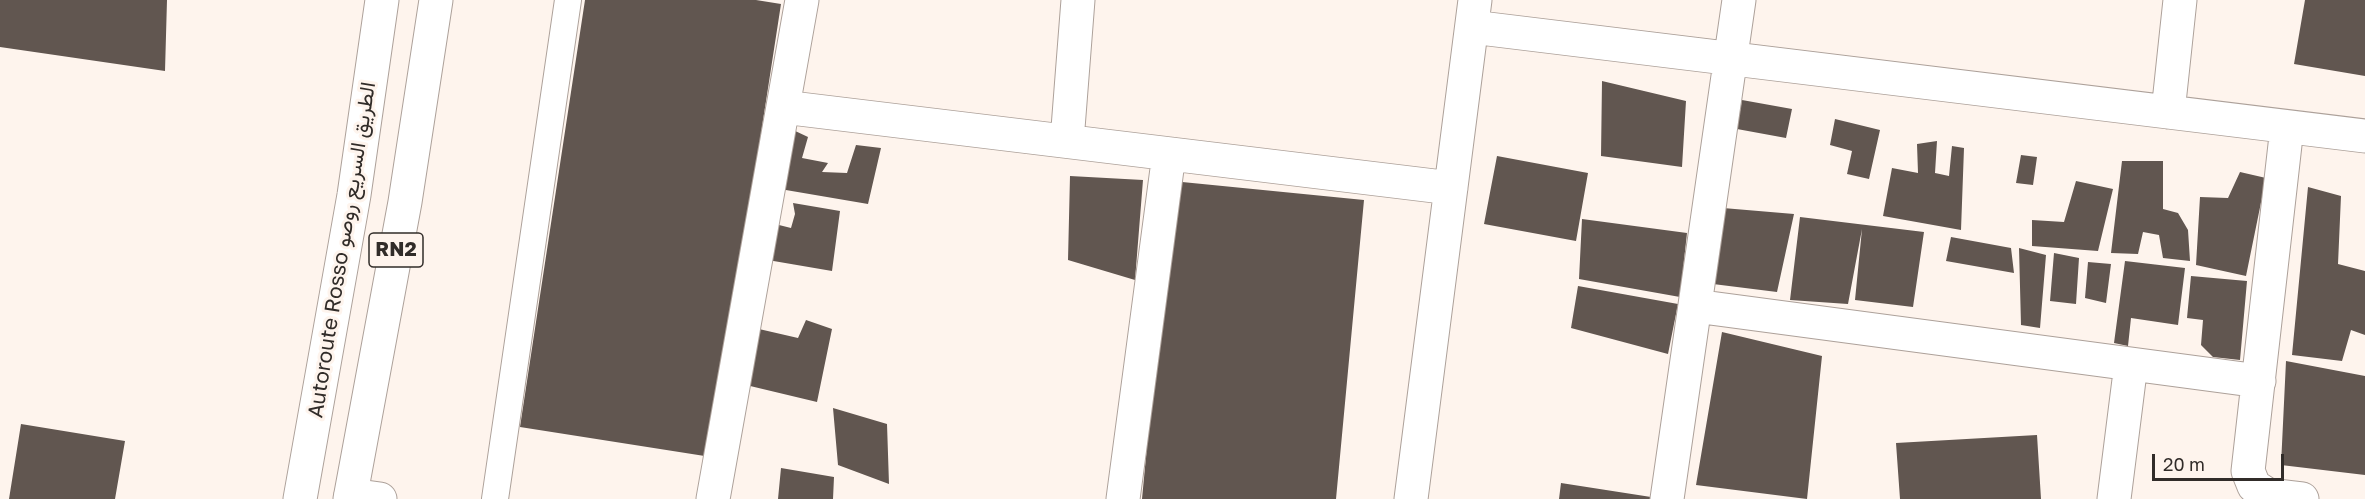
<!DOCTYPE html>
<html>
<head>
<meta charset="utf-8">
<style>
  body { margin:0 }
  #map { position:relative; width:2365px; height:499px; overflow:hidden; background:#fef4ed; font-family:"Golos Text",sans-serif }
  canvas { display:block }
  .scale { position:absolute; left:2152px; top:454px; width:132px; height:27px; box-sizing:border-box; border:3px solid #312c29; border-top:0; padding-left:8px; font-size:18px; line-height:21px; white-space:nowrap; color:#312c29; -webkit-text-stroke:4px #fef4ed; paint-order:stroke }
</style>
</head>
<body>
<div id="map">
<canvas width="2365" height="499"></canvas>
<div class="scale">20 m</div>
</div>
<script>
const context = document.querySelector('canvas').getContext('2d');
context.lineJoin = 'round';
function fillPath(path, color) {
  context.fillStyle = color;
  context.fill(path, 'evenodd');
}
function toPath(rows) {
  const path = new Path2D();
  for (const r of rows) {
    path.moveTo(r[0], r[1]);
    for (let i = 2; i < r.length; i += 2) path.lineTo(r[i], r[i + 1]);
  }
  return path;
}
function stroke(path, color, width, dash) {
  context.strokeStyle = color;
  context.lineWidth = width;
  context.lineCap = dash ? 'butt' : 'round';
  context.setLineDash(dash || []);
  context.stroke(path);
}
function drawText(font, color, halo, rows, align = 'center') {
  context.font = font + ' "Golos Text",Vazirmatn,sans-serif';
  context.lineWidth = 6;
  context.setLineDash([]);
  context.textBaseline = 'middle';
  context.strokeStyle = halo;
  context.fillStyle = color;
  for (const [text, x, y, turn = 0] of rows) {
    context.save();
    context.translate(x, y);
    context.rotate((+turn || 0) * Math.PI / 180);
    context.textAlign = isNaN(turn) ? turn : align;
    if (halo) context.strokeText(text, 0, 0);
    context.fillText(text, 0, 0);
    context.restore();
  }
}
fillPath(toPath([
  [0,0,167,0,165,71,0,47],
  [585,0,756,0,781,4,711,457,520,427],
  [2305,0,2365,0,2365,76,2294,64],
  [1602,81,1686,101,1682,167,1601,156],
  [1742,100,1792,109,1786,138,1737,129],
  [1835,119,1880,130,1869,179,1847,174,1852,151,1830,145],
  [791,129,808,137,802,158,828,163,822,172,847,173,856,145,881,148,868,204,780,189],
  [1937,141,1935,173,1949,176,1952,146,1964,148,1961,230,1883,216,1892,168,1918,173,1917,144],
  [2021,155,2037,157,2033,185,2016,183],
  [1497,156,1588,173,1576,241,1484,224],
  [2122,161,2163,161,2163,209,2178,213,2188,230,2190,261,2163,258,2159,235,2143,232,2138,254,2111,253],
  [2240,172,2266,178,2246,276,2196,265,2200,197,2228,198],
  [1070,176,1143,180,1135,280,1068,260],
  [1172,181,1364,200,1336,499,1142,499],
  [2076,181,2113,189,2098,251,2032,246,2032,220,2064,222],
  [2308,187,2341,196,2338,264,2365,271,2365,335,2351,330,2342,361,2292,355],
  [793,203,840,211,832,271,756,258,763,221,791,228,795,214],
  [1723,208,1794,214,1777,292,1713,284],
  [1800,217,1924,232,1913,307,1855,300,1862,229,1848,304,1790,300],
  [1582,219,1687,233,1680,297,1579,279],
  [1951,237,2011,248,2014,273,1946,261],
  [2019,248,2046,255,2040,328,2021,325],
  [2054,253,2079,258,2076,304,2050,301],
  [2125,261,2185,268,2178,325,2131,318,2128,346,2114,343],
  [2088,262,2111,264,2106,303,2085,298],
  [2191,276,2247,281,2240,360,2213,357,2201,345,2203,320,2187,318],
  [1578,286,1678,304,1668,354,1571,328],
  [806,320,832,329,817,402,746,385,759,329,798,338],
  [1722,332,1822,356,1807,499,1696,485],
  [2286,361,2365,376,2365,475,2281,465],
  [833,408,887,424,889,484,838,465],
  [21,424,125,441,115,499,9,499],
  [2037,435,2041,499,1900,499,1896,443],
  [781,468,834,477,833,499,778,499],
  [1561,483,1651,497,1650,499,1559,499]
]), '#615650');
const service = toPath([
  [495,499,568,0]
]);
const minor = toPath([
  [1472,27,2365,136],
  [783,107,1451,188],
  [2168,112,2180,0],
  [2287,127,2248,471,2254,486,2268,495,2302,499],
  [1067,141,1078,0],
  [1695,306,2259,381],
  [351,495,380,499],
  [713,499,802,0],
  [1123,499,1169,154],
  [1411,499,1475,0],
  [1667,499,1739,0],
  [2114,499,2131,364]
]);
const trunk = toPath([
  [300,499,354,195,382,0],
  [350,499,405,202,436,0]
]);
stroke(service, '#ada19a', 28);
stroke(minor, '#ada19a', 35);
stroke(trunk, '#ada19a', 35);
stroke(service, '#fff', 26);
stroke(minor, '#fff', 33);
stroke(trunk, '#fff', 33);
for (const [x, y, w] of [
  [396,250,54]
]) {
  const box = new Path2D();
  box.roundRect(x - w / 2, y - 17, w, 34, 4.5);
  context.fillStyle = '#fef4ed';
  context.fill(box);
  stroke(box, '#312c29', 1.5);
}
drawText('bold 20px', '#312c29', null, [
  ["RN2",396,250]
]);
drawText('21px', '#312c29', '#fef4ed', [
  ["Autoroute Rosso الطريق السريع روصو",342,250,-81]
]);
</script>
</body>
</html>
